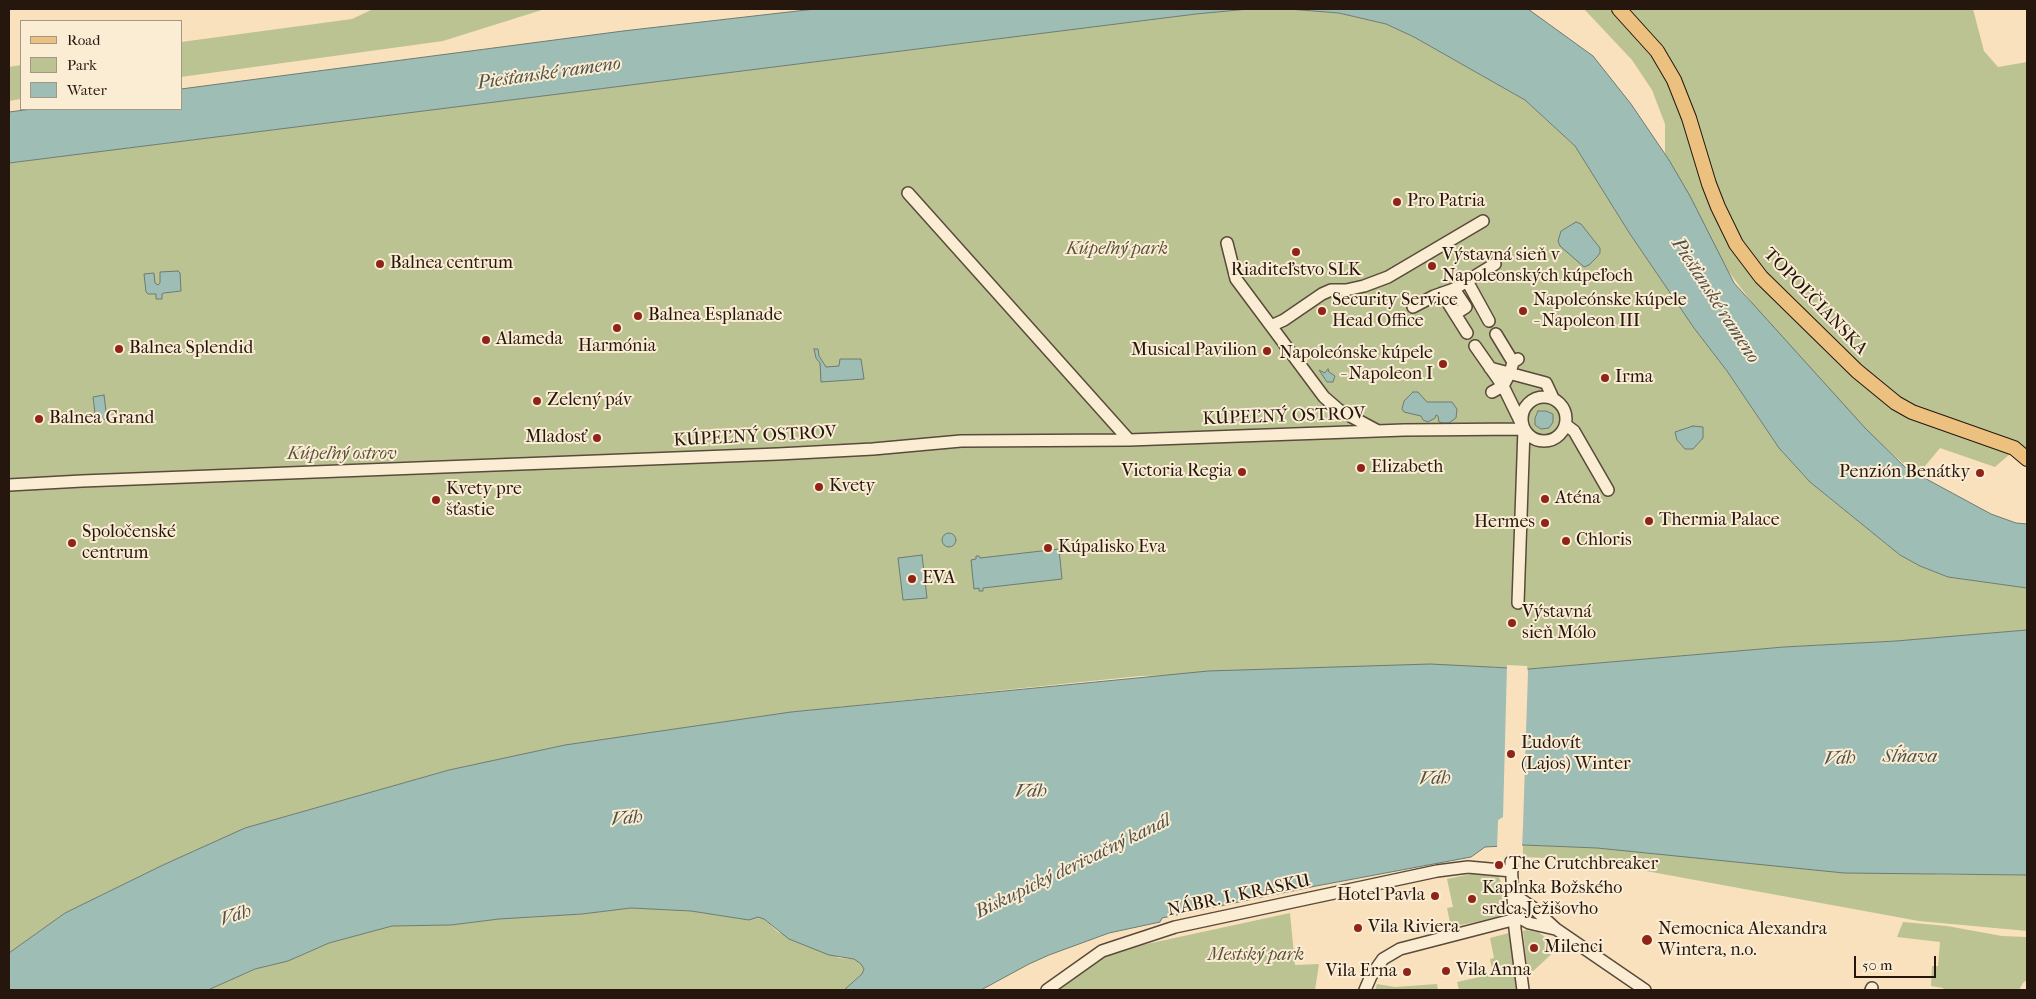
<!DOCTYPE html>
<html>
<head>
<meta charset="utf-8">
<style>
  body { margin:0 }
  #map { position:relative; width:2036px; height:999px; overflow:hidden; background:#f9e1bd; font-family:"IM FELL French Canon",serif }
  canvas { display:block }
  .frame { position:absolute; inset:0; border:10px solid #25170e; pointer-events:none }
  .legend { position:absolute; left:20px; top:20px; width:162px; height:90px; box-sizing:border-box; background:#fbecd4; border:1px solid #a59785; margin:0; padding:6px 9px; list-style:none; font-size:15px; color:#25170e }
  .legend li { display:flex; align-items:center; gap:10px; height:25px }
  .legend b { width:25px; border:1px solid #a59785 }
  .scale { position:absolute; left:1854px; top:956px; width:82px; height:22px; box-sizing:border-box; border:2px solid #25170e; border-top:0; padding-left:6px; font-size:15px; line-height:18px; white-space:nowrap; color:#25170e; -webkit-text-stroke:4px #fbecd4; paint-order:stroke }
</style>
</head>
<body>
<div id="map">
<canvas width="2036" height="999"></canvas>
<div class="frame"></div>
<ul class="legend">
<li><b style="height:6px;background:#ecc07e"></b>Road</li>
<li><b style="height:14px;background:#bbc393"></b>Park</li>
<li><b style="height:14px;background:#9ebdb4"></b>Water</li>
</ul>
<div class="scale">50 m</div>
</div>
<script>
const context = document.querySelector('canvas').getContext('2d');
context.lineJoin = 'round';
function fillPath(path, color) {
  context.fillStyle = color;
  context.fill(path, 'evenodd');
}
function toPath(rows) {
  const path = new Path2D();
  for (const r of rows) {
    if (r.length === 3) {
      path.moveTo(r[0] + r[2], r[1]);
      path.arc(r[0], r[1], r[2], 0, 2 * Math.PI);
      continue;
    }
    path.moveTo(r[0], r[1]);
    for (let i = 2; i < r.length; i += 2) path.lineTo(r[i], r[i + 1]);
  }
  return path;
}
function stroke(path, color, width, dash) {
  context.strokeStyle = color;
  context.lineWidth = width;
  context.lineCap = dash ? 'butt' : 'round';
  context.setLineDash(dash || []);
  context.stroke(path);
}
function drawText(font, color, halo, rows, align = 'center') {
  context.font = font + ' "IM FELL French Canon",serif';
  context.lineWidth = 4;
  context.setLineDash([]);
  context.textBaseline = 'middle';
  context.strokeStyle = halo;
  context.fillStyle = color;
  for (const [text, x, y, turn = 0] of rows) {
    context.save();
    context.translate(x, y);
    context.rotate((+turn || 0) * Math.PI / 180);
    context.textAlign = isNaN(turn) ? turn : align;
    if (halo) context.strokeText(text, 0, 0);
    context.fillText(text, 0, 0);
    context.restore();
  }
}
fillPath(toPath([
  [373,9,545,9,443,41,181,77,181,42,352,19],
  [1249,9,1288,9,1339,13,1386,24,1414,37,1525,100,1575,146,1630,234,1694,328,1727,371,1779,448,1810,482,1900,555,1920,566,1948,577,2027,588,2027,630,1896,641,1784,647,1529,669,1494,667,1140,676,791,712,565,745,449,770,245,828,163,865,65,913,9,953,9,163,1196,14],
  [1584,9,1973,9,1984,51,1998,67,2027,62,2027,449,2018,447,1995,467,1940,448,1921,471,1903,463,1842,411,1790,353,1707,243,1665,154,1665,124,1652,90,1632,60],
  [21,65,21,99,9,101,9,67],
  [1523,845,1597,848,1944,875,2027,875,2027,931,1919,921,1635,869,1572,859,1523,857],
  [1485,871,1499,877,1502,885,1504,916,1451,927,1447,908,1453,907,1447,879],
  [631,908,691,911,749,920,758,917,764,919,778,932,839,958,854,959,861,964,864,969,862,974,844,990,208,990,255,969,288,961,329,943,392,926,451,925,499,919,582,914],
  [1290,913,1295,965,1319,964,1315,990,1049,990,1105,953],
  [1903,922,1947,926,2002,936,2027,937,2027,980,2023,983,2019,990,1944,990,1943,988,1931,986,1932,966,1938,966,1940,942,1897,937],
  [1526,930,1538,932,1559,947,1528,976,1523,931],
  [1509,933,1519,990,1459,990,1457,982,1493,974,1490,959,1494,958,1490,938],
  [1377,984,1395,987,1437,984,1438,990,1375,990]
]), '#bbc393');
const water = toPath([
  [815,9,1249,9,1196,14,9,163,9,112,32,109,181,109,181,89,623,31,815,9],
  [1288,9,1528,9,1593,56,1631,104,1669,160,1690,196,1734,283,1866,429,1906,468,1991,514,2016,523,2027,524,2027,588,1948,577,1920,566,1900,555,1810,482,1779,448,1727,371,1694,328,1630,234,1575,146,1525,100,1414,37,1386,24,1339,13,1288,9],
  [1576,222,1581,224,1600,248,1600,253,1597,257,1589,265,1584,267,1560,246,1558,241,1561,231,1576,222],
  [178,271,180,273,181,291,164,293,162,294,162,299,156,299,156,294,148,294,146,292,144,274,154,273,155,283,158,285,160,283,160,272,178,271],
  [814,349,818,349,819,356,826,367,839,366,840,359,861,359,864,379,821,382,820,363,816,358,814,349],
  [1328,369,1329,372,1335,376,1333,382,1327,382,1319,370,1325,373,1328,369],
  [1413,392,1418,392,1427,402,1452,402,1457,409,1456,418,1449,423,1443,423,1439,422,1438,416,1436,415,1435,418,1428,422,1423,420,1421,416,1404,412,1402,409,1404,401,1413,392],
  [104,395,107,419,96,421,93,397,104,395],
  [1538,411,1546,411,1553,414,1553,422,1549,428,1541,429,1535,425,1535,418,1538,411],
  [1693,426,1703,427,1703,438,1693,449,1685,449,1677,440,1675,432,1693,426],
  [949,540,7],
  [1059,549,1062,579,983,588,983,591,979,591,979,588,974,589,971,560,976,559,976,556,979,556,980,558,1059,549],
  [922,555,927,598,903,600,898,558,922,555],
  [2027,630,2027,875,1844,873,1597,848,1523,845,1485,847,1471,857,1316,886,1162,918,1160,922,1109,933,1049,955,1029,964,981,990,844,990,862,974,864,969,861,964,854,959,829,955,789,939,764,919,758,917,749,920,691,911,631,908,582,914,499,919,451,925,392,926,329,943,288,961,255,969,208,990,9,990,9,953,65,913,163,865,245,828,449,770,565,745,791,712,1208,671,1430,664,1529,669,1784,647,1896,641,2027,630]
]);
fillPath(water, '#9ebdb4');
stroke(water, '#6e7b72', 1);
fillPath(toPath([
  [1507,665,1527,666,1528,672,1523,826,1522,847,1497,849,1498,820,1503,817]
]), '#f9e1bd');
const minor = toPath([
  [908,193,1129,440],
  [1227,243,1236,279,1324,397,1339,410,1378,431],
  [1467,281,1489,321],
  [1454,289,1466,307,1455,314,1467,333],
  [1442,293,1455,314],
  [1413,307,1434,296,1454,289,1495,264],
  [1271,326,1284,320,1322,294,1331,290,1346,290,1364,286,1388,277,1483,221],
  [1496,334,1513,362],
  [1475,346,1503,386,1524,429,1518,603],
  [1490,368,1546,383,1553,398],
  [1492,392,1503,386,1510,373,1513,362,1518,359],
  [1544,419,22],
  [1566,425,1574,431,1608,490],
  [9,485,82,481,778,454,873,449,961,441,1129,440,1404,430,1524,429],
  [1511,862,1515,929,1523,990],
  [1513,894,1532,907,1556,929,1645,990],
  [1520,918,1529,923,1555,929],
  [1047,990,1102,951,1175,927,1437,871,1468,867,1512,871],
  [1365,990,1371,976,1383,959,1400,949,1520,918],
  [1871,990,1872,988]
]);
const major = toPath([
  [1619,9,1657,51,1674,80,1689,118,1709,184,1718,207,1736,244,1761,277,1857,371,1896,403,1912,412,2014,448,2027,459]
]);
stroke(minor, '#5a4a3a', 14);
stroke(major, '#25170e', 16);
stroke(minor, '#fbecd4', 11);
stroke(major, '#ecc07e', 14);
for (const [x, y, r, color] of [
  [1397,202,5,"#8f2418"],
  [1296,252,5,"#8f2418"],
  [380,264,5,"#8f2418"],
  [1432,266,5,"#8f2418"],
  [1322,311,5,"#8f2418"],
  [1523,311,5,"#8f2418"],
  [638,316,5,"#8f2418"],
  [617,328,5,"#8f2418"],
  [486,340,5,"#8f2418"],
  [119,349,5,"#8f2418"],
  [1267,351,5,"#8f2418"],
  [1443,364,5,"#8f2418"],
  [1605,378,5,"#8f2418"],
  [537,401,5,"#8f2418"],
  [39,419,5,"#8f2418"],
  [597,438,5,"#8f2418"],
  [1361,468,5,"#8f2418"],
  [1242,472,5,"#8f2418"],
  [1980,473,5,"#8f2418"],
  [819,487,5,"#8f2418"],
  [1545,499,5,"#8f2418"],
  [436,500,5,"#8f2418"],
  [1649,521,5,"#8f2418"],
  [1545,523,5,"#8f2418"],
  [1566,541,5,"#8f2418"],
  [72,543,5,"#8f2418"],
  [1048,548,5,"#8f2418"],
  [912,579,5,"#8f2418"],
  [1512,623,5,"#8f2418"],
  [1511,754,5,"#8f2418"],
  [1499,865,5,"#8f2418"],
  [1435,896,5,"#8f2418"],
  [1472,899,5,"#8f2418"],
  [1358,928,5,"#8f2418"],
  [1647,940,6,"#8f2418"],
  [1534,948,5,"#8f2418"],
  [1446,971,5,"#8f2418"],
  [1407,972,5,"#8f2418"]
]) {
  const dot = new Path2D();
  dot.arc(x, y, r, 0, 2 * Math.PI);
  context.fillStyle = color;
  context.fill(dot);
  stroke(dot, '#fbecd4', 2);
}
drawText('18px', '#25170e', '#fbecd4', [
  ["Pro Patria",1407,202],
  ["Výstavná sieň v",1442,256],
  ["Napoleonských kúpeľoch",1442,277],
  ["Balnea centrum",390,264],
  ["Riaditeľstvo SLK",1296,271,"center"],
  ["Security Service",1332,301],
  ["Head Office",1332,322],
  ["Napoleónske kúpele",1533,301],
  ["- Napoleon III",1533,322],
  ["Balnea Esplanade",648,316],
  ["Alameda",496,340],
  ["Harmónia",617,347,"center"],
  ["Balnea Splendid",129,349],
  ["Musical Pavilion",1257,351,"right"],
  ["Napoleónske kúpele",1433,354,"right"],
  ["- Napoleon I",1433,375,"right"],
  ["Irma",1615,378],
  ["Zelený páv",547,401],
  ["Balnea Grand",49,419],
  ["Mladosť",587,438,"right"],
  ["Elizabeth",1371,468],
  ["Victoria Regia",1232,472,"right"],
  ["Penzión Benátky",1970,473,"right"],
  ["Kvety",829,487],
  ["Kvety pre",446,490],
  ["šťastie",446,511],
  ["Aténa",1555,499],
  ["Thermia Palace",1659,521],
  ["Hermes",1535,523,"right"],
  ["Spoločenské",82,533],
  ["centrum",82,554],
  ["Chloris",1576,541],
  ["Kúpalisko Eva",1058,548],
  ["EVA",922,579],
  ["Výstavná",1522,613],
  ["sieň Mólo",1522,634],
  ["Ľudovít",1521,744],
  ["(Lajos) Winter",1521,765],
  ["The Crutchbreaker",1509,865],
  ["Kaplnka Božského",1482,889],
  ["srdca Ježišovho",1482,910],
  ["Hotel Pavla",1425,896,"right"],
  ["Vila Riviera",1368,928],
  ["Nemocnica Alexandra",1658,930],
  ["Wintera, n.o.",1658,951],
  ["Milenci",1544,948],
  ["Vila Anna",1456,971],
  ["Vila Erna",1397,972,"right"]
], 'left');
drawText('italic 18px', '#5a533d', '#fbecd4', [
  ["Kúpeľný park",1117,250],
  ["Kúpeľný ostrov",342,455],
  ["Mestský park",1256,956]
]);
drawText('18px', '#25170e', '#fbecd4', [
  ["TOPOĽČIANSKA",1815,302,46],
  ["KÚPEĽNÝ OSTROV",1284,417,-2],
  ["KÚPEĽNÝ OSTROV",755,437,-3],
  ["NÁBR. I. KRASKU",1239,896,-12]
]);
drawText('italic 19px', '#4f5148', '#fbecd4', [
  ["Piešťanské rameno",549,74,-8],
  ["Piešťanské rameno",1715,301,57],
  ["Sĺňava",1910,757],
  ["Váh",1840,759,-3],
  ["Váh",1435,779,-3],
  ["Váh",1031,792,-1],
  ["Váh",627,819,-6],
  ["Biskupický derivačný kanál",1073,867,-26],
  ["Váh",236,916,-19]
]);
</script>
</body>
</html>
